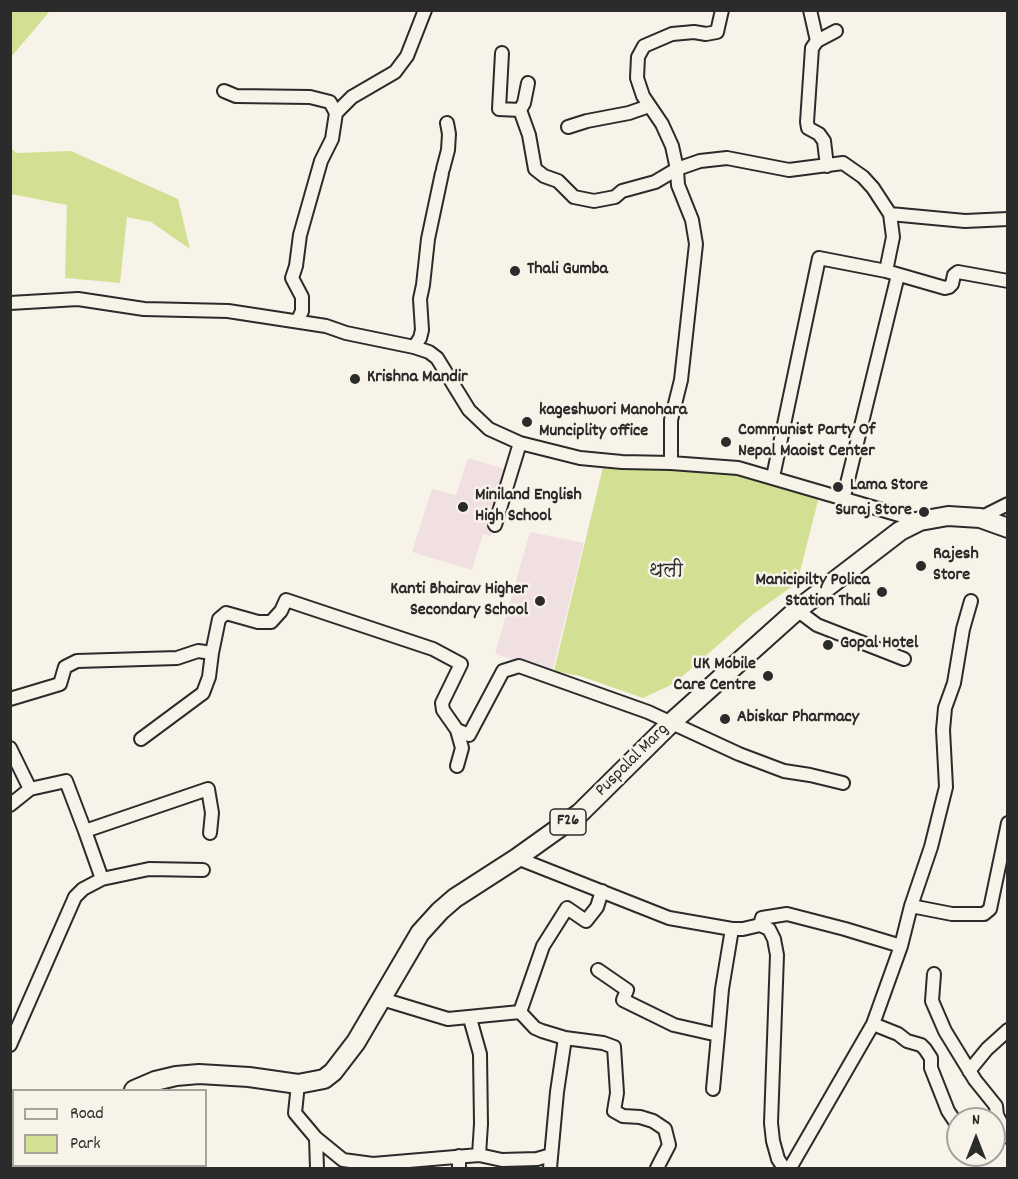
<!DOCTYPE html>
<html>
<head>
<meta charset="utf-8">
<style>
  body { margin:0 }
  #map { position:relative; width:1018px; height:1179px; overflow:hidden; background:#f7f3e8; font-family:Dekko,sans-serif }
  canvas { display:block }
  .frame { position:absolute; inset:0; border:12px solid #2b2b2b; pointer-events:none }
  .legend { position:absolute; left:12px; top:1089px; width:195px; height:78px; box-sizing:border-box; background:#f7f3e8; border:2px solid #a5a39c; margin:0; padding:8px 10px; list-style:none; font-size:18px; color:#2b2b2b }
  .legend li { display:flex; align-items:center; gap:12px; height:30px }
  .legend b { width:30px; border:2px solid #a5a39c }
  .north { position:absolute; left:946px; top:1107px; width:60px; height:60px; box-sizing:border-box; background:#f7f3e8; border:2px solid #a5a39c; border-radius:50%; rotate:0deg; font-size:16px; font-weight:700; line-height:24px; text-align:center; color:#2b2b2b }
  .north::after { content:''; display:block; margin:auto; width:21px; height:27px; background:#2b2b2b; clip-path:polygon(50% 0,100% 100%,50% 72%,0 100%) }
</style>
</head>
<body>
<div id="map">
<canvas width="1018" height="1179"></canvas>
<div class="frame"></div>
<ul class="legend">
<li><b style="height:8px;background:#f7f3e8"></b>Road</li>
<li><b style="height:16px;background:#d3e093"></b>Park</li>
</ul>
<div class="north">N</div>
</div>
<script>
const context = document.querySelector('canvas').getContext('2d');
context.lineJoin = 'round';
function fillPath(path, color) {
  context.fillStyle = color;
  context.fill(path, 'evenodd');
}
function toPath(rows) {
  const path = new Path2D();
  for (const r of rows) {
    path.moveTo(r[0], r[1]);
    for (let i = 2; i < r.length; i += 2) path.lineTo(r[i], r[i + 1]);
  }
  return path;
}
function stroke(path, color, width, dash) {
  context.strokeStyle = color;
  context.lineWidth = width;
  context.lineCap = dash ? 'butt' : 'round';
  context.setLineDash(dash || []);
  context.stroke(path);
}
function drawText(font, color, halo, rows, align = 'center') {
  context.font = font + ' Dekko,"Playpen Sans Deva",sans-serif';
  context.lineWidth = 5;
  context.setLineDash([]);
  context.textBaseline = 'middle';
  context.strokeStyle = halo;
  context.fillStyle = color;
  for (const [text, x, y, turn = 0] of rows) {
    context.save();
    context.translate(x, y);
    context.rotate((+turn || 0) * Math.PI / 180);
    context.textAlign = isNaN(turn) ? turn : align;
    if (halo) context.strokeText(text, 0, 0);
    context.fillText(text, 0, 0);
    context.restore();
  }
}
fillPath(toPath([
  [468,458,511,471,491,536,483,534,472,570,412,552,432,489,456,495],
  [530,532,584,543,552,672,495,654]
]), '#f1e0e2');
fillPath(toPath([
  [11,10,50,11,11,57,10,11],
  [10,147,16,153,71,151,178,199,190,249,151,222,127,217,120,283,65,278,67,205,11,194],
  [605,459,686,467,765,479,819,497,797,583,752,615,675,683,643,698,580,676,554,671]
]), '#d3e093');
const minor = toPath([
  [810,10,817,41],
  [502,53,499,109,520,110,529,135,535,169,544,176,558,181,574,197,594,201,615,197,622,191,655,182,677,169,700,161,727,158,789,170,843,163,863,177,873,188,890,214,893,237,886,271],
  [224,91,236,96,310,97,330,102,336,113,332,139,321,161,300,235,296,266,292,278,302,297,302,311,298,320],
  [520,110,524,103,528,83],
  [336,113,352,97,395,72,407,56,425,10],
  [568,127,587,121,629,113,649,106],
  [827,166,824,141,819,134,808,128,807,122,812,48,817,41,836,31],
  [443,169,448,150,449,134,447,123],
  [890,214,965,221,1008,219],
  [10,303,78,299,144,309,228,311,326,326,346,333,414,347,429,352,437,358,469,410,489,429,520,443,580,458,622,462,671,463,738,468,920,521],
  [414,347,420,338,422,330,420,299,423,285,428,239,442,173],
  [671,463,671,420,681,380,696,244,692,220,678,185,677,169,672,146,662,124,643,96,637,78,638,57,644,46,672,34,694,32,706,34,717,32,722,10],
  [773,477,819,258,886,271,945,288,949,287,952,284,954,275,958,272,1008,281],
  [843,500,898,275],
  [980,518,1008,504],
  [495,525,520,443],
  [797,610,817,625,904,659],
  [10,699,60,684,65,667,77,661,177,658,198,651,212,653,219,619,226,613,258,622,271,622,281,611,286,600,433,649,461,664,442,703,443,710,457,730,469,735,503,671,519,666,648,712,739,754,784,771,810,775,843,783],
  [457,730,462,748,457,766],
  [141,739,203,693,209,677,212,653],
  [10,748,30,789,66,781,85,831,208,789,212,813,210,833],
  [10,805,30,789],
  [85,831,102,879,149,869,203,870],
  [517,858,669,918,732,929,743,929,760,925,762,918,787,914,845,929,901,946],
  [602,891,597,907,586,921,567,908,543,946,520,1012,535,1028,542,1031,565,1038,603,1043,614,1047,617,1093,614,1111,623,1116,640,1117,653,1121,665,1129,669,1145,657,1168],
  [911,906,952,914,984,914,990,909,1008,823],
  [760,925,769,929,774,939,777,955,771,1123,773,1141,778,1159,784,1168],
  [598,970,627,990,623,1000,674,1025,718,1035,722,989,732,929],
  [934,974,932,1001,945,1031,975,1080,996,1106,997,1115,1008,1137],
  [382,999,448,1019,520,1012],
  [471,1022,480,1054,481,1124,479,1155],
  [873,1024,898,1034,907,1041,921,1045,925,1049,931,1058,931,1068,948,1111,958,1126],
  [10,1045,75,897,83,889,102,879],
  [969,1071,987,1049,1008,1030],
  [298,1084,295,1113,316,1138,343,1160,373,1164,479,1155,502,1160,537,1159,551,1155],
  [713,1089,718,1035],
  [316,1138,317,1168],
  [459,1156,459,1168],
  [550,1168,557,1092,565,1038],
  [790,1168,873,1024,901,946,911,906,931,847,946,787,943,730,945,708,954,683,963,629,971,601]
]);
const primary = toPath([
  [134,1090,155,1081,176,1076,199,1074,249,1077,298,1084,324,1079,333,1072,356,1042,420,933,440,911,455,898,517,858,580,813,672,722,797,610,900,531,920,521,948,516,980,518,1008,528],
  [10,1152,14,1150]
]);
stroke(minor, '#2b2b2b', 16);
stroke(primary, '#2b2b2b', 22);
stroke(minor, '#f7f3e8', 12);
stroke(primary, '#f7f3e8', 18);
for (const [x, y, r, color] of [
  [515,271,6,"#2b2b2b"],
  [355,379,6,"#2b2b2b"],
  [527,422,6,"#2b2b2b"],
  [726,442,6,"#2b2b2b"],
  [838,487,6,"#2b2b2b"],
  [463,507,6,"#2b2b2b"],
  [924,512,6,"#2b2b2b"],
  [921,566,6,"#2b2b2b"],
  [882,592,6,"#2b2b2b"],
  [540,601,6,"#2b2b2b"],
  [828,645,6,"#2b2b2b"],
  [768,676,6,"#2b2b2b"],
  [725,719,6,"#2b2b2b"]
]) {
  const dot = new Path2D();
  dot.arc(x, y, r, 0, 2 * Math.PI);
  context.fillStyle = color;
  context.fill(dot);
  stroke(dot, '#f7f3e8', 2);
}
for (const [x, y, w] of [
  [568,822,36]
]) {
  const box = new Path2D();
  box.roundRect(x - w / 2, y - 13, w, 26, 4.5);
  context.fillStyle = '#f7f3e8';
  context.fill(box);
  stroke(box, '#2b2b2b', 1.5);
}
drawText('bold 16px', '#2b2b2b', null, [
  ["F26",568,822]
]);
drawText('bold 18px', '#2b2b2b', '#f7f3e8', [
  ["Thali Gumba",527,271],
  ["Krishna Mandir",367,379],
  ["kageshwori Manohara",539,412],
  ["Munciplity office",539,433],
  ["Communist Party Of",738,432],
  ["Nepal Maoist Center",738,453],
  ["Lama Store",850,487],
  ["Miniland English",475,497],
  ["High School",475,518],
  ["Suraj Store",912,512,"right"],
  ["Rajesh",933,556],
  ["Store",933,577],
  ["Manicipilty Polica",870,582,"right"],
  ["Station Thali",870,603,"right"],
  ["Kanti Bhairav Higher",528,591,"right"],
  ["Secondary School",528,612,"right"],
  ["Gopal Hotel",840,645],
  ["UK Mobile",756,666,"right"],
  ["Care Centre",756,687,"right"],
  ["Abiskar Pharmacy",737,719]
], 'left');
drawText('18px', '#2b2b2b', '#f7f3e8', [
  ["Puspalal Marg",633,761,-45]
]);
drawText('20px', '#2b2b2b', '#f7f3e8', [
  ["थली",666,573]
]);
</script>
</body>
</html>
